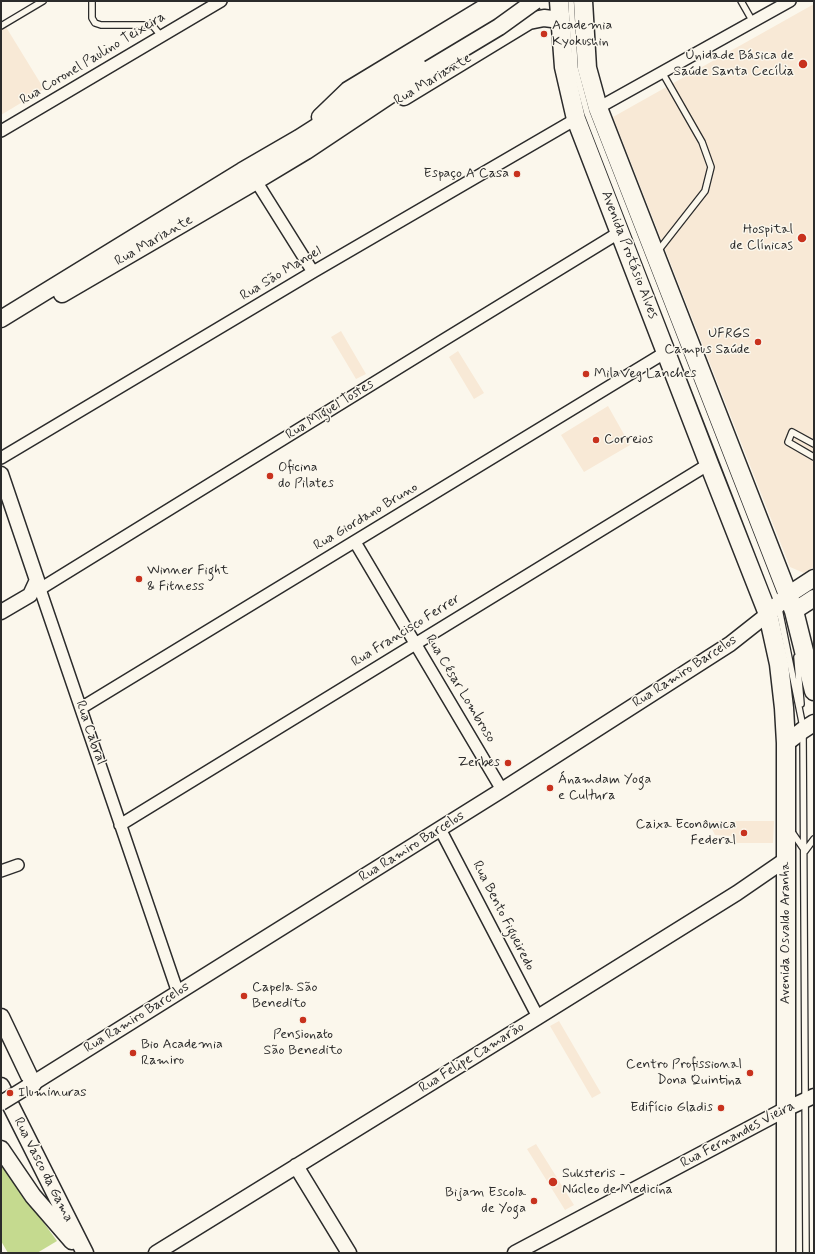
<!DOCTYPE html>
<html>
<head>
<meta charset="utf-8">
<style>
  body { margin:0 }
  #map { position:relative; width:815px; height:1254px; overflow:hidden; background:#fbf7ec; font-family:Mynerve,sans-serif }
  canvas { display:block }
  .frame { position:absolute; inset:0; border:2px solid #2b2b2b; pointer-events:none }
</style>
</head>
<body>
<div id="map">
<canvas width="815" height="1254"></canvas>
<div class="frame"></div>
</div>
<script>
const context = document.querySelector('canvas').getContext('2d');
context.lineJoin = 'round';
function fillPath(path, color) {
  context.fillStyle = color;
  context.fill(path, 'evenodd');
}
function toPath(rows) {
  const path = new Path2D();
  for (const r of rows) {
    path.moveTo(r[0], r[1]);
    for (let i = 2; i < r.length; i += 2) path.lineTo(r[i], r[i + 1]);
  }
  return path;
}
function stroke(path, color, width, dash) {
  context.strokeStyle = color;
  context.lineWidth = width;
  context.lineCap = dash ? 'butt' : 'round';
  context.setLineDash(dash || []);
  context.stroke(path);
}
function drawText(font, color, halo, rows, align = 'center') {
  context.font = font + ' Mynerve,sans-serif';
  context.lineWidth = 3;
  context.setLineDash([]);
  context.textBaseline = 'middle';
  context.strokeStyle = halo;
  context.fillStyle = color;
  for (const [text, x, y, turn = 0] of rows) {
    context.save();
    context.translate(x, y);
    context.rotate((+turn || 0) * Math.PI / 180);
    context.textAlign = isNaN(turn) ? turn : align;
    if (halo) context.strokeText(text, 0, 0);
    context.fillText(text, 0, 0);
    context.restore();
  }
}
fillPath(toPath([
  [814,4,814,567,804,573,790,567,613,117],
  [6,27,44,89,1,115,1,30],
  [341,331,366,374,356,379,331,337],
  [458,351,484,393,474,399,449,357],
  [608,406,630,445,584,472,561,435],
  [708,821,774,821,773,843,735,843,731,836,715,835],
  [559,1021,601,1093,592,1098,550,1026],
  [536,1144,574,1205,565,1210,527,1149]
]), '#f8e9d6');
fillPath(toPath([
  [1,1164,57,1241,37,1253,8,1253,1,1241]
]), '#c5da8f');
const service = toPath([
  [92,1,92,18,95,23,101,25,146,25,153,26,161,36],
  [571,1,575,68,587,113,778,604,803,727],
  [741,1,753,22],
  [1,26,43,1],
  [658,251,705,191,711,167,702,142,662,72],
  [814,444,792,432,788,442,814,457],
  [797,657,801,704],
  [803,733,806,1253],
  [792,832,805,851],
  [805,851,814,839]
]);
const minor = toPath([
  [598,108,790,1],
  [1,131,221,1],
  [256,181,313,272],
  [1,458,313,272,576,119],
  [355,542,502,790],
  [81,708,666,352],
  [120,825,709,464],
  [440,829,538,1017],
  [1,871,18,865],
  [178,993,40,589,442,341,620,232]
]);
const tertiary = toPath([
  [1,474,40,589],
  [1,612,30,595,37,580],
  [27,1087,502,790,730,644,768,614],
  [296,1166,349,1253],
  [156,1253,538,1017,737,893,785,860],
  [515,1253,786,1109,814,1096]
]);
const secondary = toPath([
  [404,97,529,21,544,18,560,20],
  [320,117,348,90,495,1],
  [62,294,256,181,306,151,429,69],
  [1,319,242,171,299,138,423,59,493,16,515,1],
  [794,611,814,598],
  [768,614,788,595,814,578],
  [786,743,803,730,814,723],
  [1,1017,33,1084],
  [1,1086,85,1253],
  [1,1149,33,1196,72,1241]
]);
const primary = toPath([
  [559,1,564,67,576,119,709,464,768,614,779,664,784,708,786,743,786,1253],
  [583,1,587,68,598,108,788,595,794,611,814,691]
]);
stroke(service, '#2b2b2b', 8);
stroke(minor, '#2b2b2b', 14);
stroke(tertiary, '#2b2b2b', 17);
stroke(secondary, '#2b2b2b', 19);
stroke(primary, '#2b2b2b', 21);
stroke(service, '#fbf7ec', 5.5);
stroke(minor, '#fbf7ec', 11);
stroke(tertiary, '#fbf7ec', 14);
stroke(secondary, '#fbf7ec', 16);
stroke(primary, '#fbf7ec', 18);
const tertiaryBridge = toPath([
  [1,1103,27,1087]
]);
const secondaryBridge = toPath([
  [429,69,499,27,535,1]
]);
stroke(tertiaryBridge, '#2b2b2b', 17, []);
stroke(secondaryBridge, '#2b2b2b', 19, []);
stroke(tertiaryBridge, '#fbf7ec', 14);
stroke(secondaryBridge, '#fbf7ec', 16);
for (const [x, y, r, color] of [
  [544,34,4,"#c8321e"],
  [803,64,5,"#c8321e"],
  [517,174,4,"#c8321e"],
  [802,238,5,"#c8321e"],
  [758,342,4,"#c8321e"],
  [586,374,4,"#c8321e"],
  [596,440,4,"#c8321e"],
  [270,476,4,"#c8321e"],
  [139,579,4,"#c8321e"],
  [508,763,4,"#c8321e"],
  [550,788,4,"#c8321e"],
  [744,833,4,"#c8321e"],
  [244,996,4,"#c8321e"],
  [303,1020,4,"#c8321e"],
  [133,1053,4,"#c8321e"],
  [750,1073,4,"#c8321e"],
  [10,1093,4,"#c8321e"],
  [721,1108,4,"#c8321e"],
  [553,1182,5,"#c8321e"],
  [534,1201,4,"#c8321e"]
]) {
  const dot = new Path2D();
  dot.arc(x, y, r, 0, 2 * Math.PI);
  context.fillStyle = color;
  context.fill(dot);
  stroke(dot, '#fbf7ec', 1.5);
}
drawText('14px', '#2b2b2b', '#fbf7ec', [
  ["Academia",552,26],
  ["Kyokushin",552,42],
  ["Unidade Básica de",794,56,"right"],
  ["Saúde Santa Cecília",794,72,"right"],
  ["Espaço A Casa",509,174,"right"],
  ["Hospital",793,230,"right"],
  ["de Clínicas",793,246,"right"],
  ["UFRGS",750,334,"right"],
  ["Campus Saúde",750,350,"right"],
  ["MilaVeg Lanches",594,374],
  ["Correios",604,440],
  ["Oficina",278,468],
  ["do Pilates",278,484],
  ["Winner Fight",147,571],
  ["& Fitness",147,587],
  ["Zerbes",500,763,"right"],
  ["Ánamdam Yoga",558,780],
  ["e Cultura",558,796],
  ["Caixa Econômica",736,825,"right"],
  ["Federal",736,841,"right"],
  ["Capela São",252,988],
  ["Benedito",252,1004],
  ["Pensionato",303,1035,"center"],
  ["São Benedito",303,1051,"center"],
  ["Bio Academia",141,1045],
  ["Ramiro",141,1061],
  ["Centro Profissional",742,1065,"right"],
  ["Dona Quintina",742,1081,"right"],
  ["Iluminuras",18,1093],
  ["Edifício Gladis",713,1108,"right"],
  ["Suksteris -",562,1174],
  ["Núcleo de Medicina",562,1190],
  ["Bijam Escola",526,1193,"right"],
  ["de Yoga",526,1209,"right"]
], 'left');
drawText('14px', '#2b2b2b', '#fbf7ec', [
  ["Rua Coronel Paulino Teixeira",93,59,-31],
  ["Rua Mariante",433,80,-31],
  ["Rua Mariante",154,241,-30],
  ["Avenida Protásio Alves",629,255,69],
  ["Rua São Manoel",281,274,-31],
  ["Rua Miguel Tostes",330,410,-32],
  ["Rua Giordano Bruno",366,517,-31],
  ["Rua Francisco Ferrer",406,631,-32],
  ["Rua Ramiro Barcelos",685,672,-33],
  ["Rua César Lombroso",460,689,59],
  ["Rua Cabral",90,733,71],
  ["Rua Ramiro Barcelos",412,847,-32],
  ["Rua Bento Figueiredo",503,916,63],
  ["Avenida Osvaldo Aranha",786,933,-90],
  ["Rua Ramiro Barcelos",137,1018,-32],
  ["Rua Felipe Camarão",472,1058,-32],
  ["Rua Fernandes Vieira",738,1135,-28],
  ["Rua Vasco da Gama",43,1170,63]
]);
</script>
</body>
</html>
